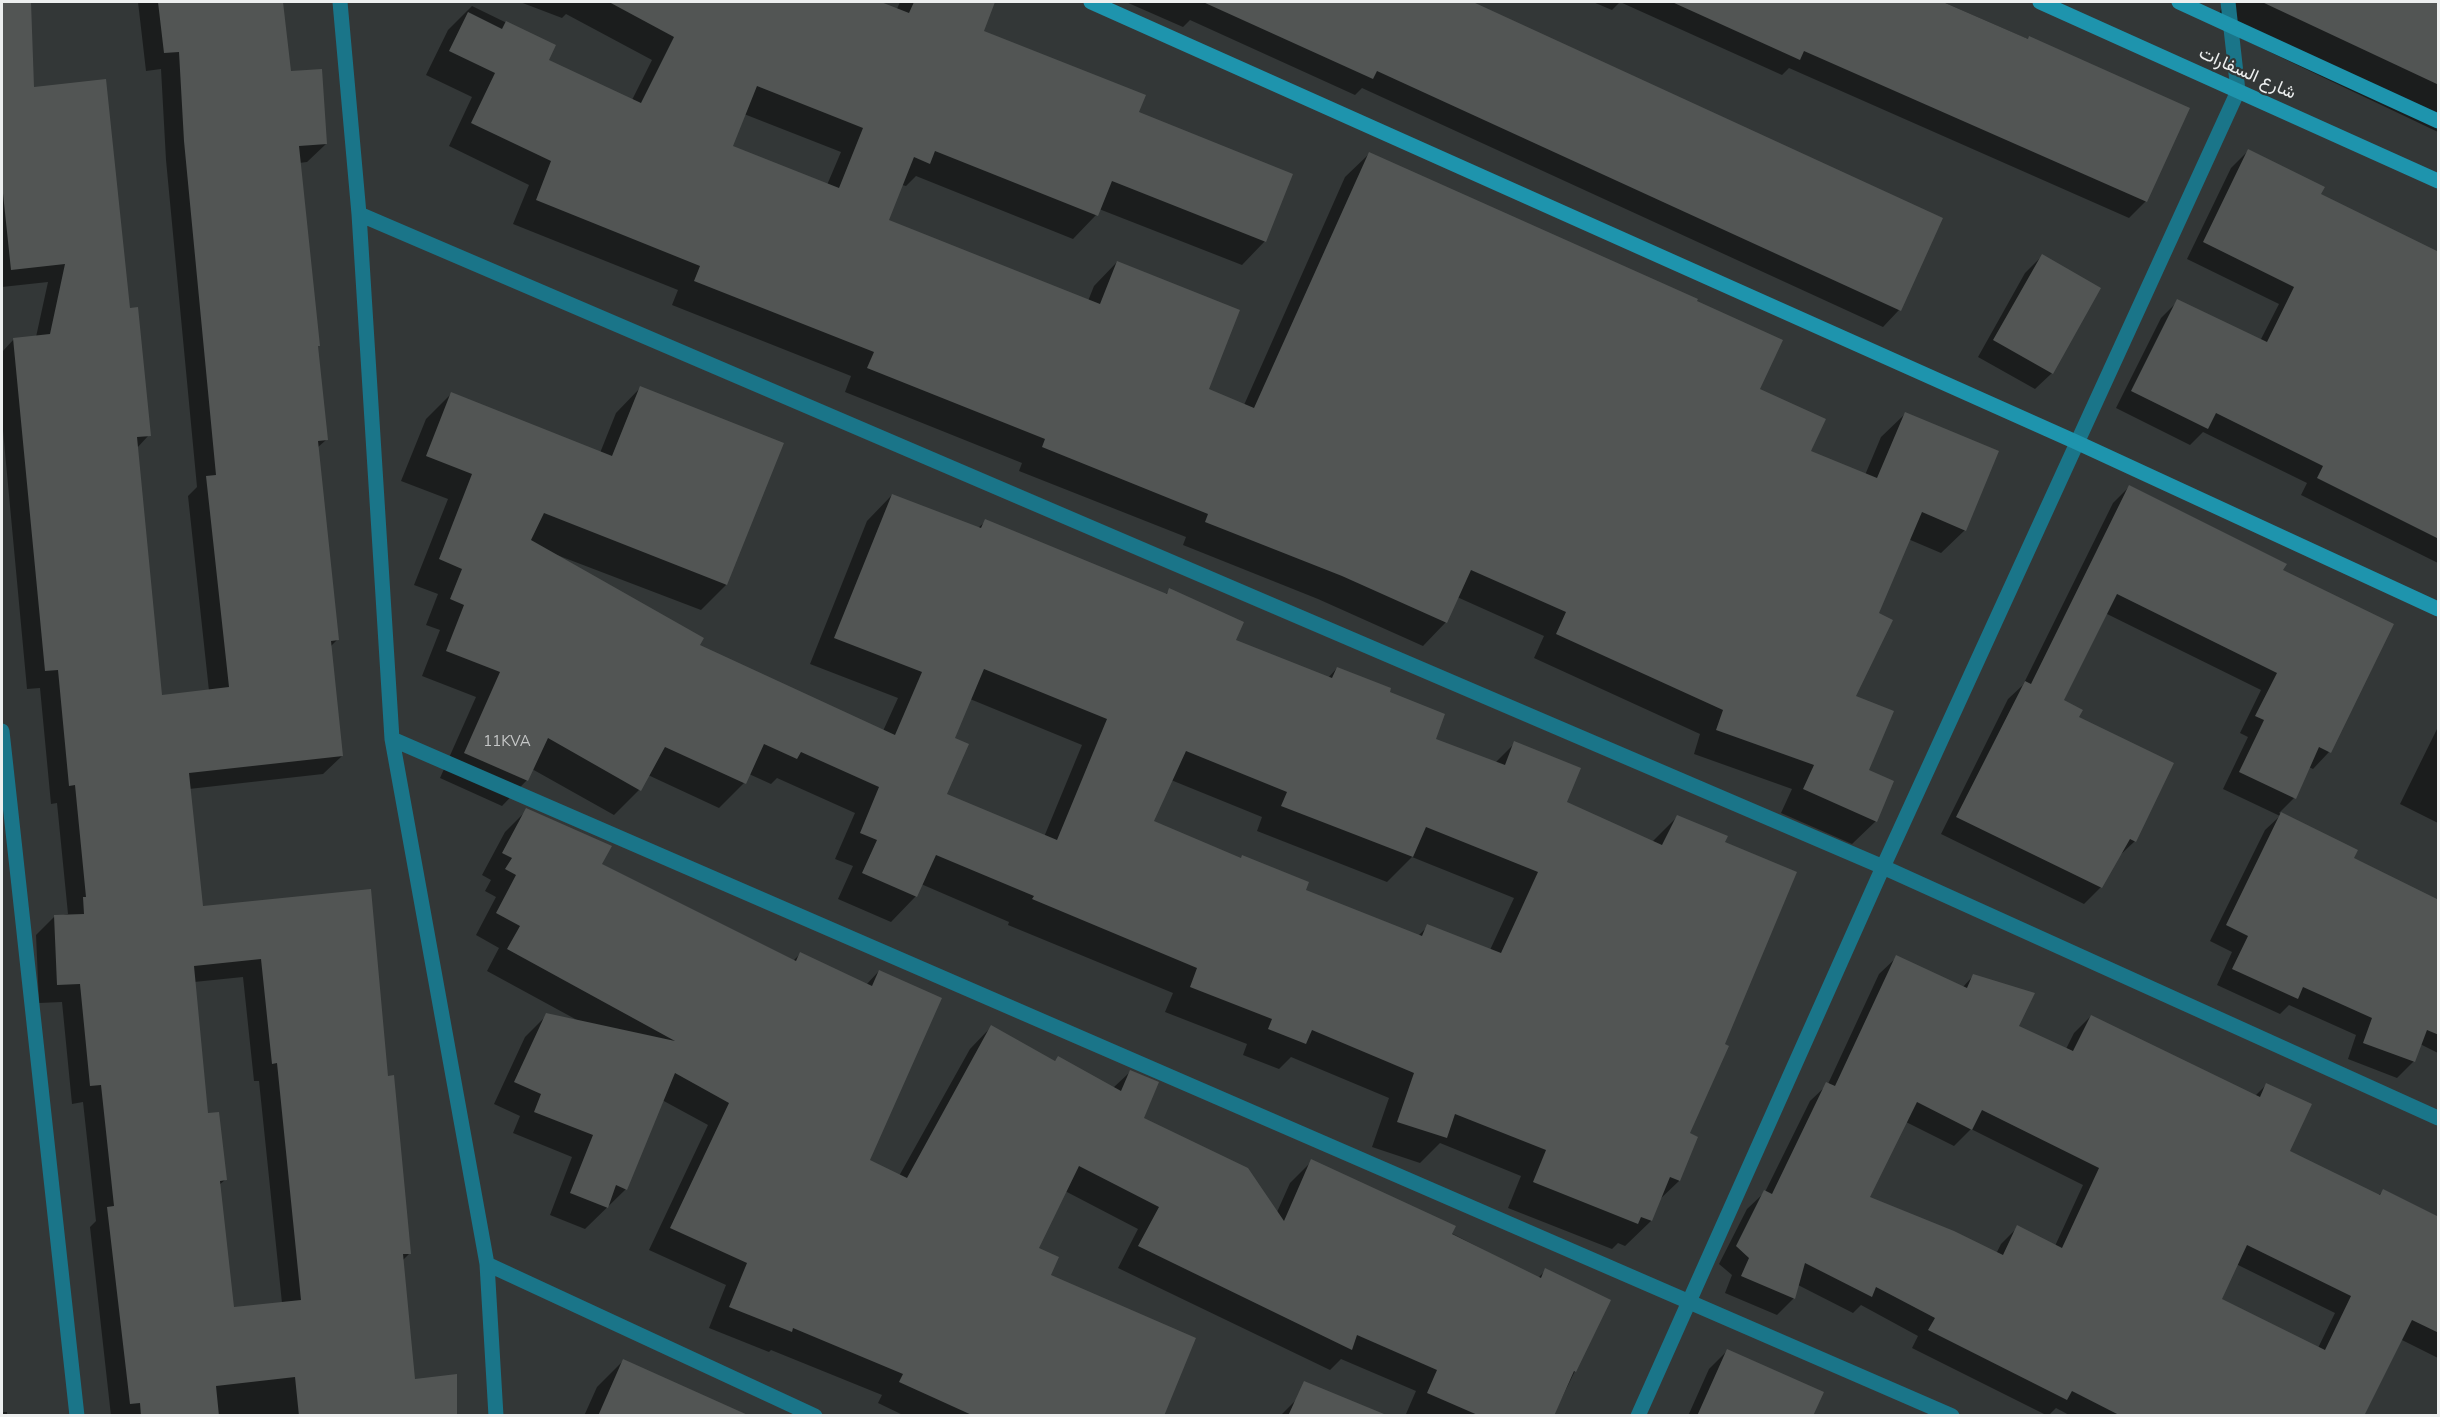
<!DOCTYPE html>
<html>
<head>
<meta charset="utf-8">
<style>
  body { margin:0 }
  #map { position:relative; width:2440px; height:1417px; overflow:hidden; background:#333737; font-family:"Nunito Sans",sans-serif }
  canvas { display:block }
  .frame { position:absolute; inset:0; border:3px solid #edefef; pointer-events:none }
</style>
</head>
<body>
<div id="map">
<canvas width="2440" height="1417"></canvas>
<div class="frame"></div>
</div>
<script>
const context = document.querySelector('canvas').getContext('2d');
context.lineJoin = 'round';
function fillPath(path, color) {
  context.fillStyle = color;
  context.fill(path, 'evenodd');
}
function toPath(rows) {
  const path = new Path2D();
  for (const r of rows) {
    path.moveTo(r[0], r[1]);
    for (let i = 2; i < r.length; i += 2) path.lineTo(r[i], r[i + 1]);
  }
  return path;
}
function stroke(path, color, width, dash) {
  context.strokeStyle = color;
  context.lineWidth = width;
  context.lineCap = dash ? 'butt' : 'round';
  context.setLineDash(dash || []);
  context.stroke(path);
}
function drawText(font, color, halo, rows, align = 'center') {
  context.font = font + ' "Nunito Sans",Vazirmatn,sans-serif';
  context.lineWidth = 4.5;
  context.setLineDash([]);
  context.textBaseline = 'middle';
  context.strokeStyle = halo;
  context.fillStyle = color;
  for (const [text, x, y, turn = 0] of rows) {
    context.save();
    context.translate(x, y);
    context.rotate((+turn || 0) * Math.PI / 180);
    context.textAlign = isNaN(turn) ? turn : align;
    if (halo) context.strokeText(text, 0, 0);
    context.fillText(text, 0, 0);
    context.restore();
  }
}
fillPath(toPath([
  [2,2,30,2,33,88,129,309,149,435,137,448,161,697,209,691,188,496,197,487,166,160,161,69,146,71,138,2,281,2,290,73,326,144,307,162,299,163,326,440,317,448,338,639,330,647,342,756,323,774,189,789,201,908,370,891,387,1077,410,1253,402,1261,414,1381,455,1416,111,1416,90,1227,96,1221,83,1102,72,1104,62,1002,39,1003,36,935,54,917,68,914,57,803,51,804,40,688,27,689,2,420,2,352,14,339,36,337,48,282,2,287],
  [243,977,254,1081,259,1081,282,1303,232,1309,219,1185,225,1180,207,1115,194,982],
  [520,2,674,2,680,5,681,2,877,2,897,9,900,2,993,4,982,32,1137,113,1265,241,1242,265,1099,209,1096,215,1073,239,916,176,906,186,902,185,887,221,1088,301,1094,286,1117,262,1207,390,1244,405,1345,177,1369,154,1695,302,1758,390,1809,452,1865,475,1881,437,1905,414,1965,530,1941,553,1908,539,1877,614,1854,697,1876,821,1852,844,1781,813,1792,789,1694,754,1700,734,1534,658,1544,636,1457,597,1446,622,1423,646,1318,599,1183,545,1186,537,1019,471,1022,463,845,392,851,376,672,305,678,290,513,224,529,185,449,146,472,97,426,75,448,30,472,6,554,46,547,60,632,100,652,60,566,14,562,18],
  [744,114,841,152,827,185,731,147],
  [1126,2,1469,2,1941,219,1899,310,1883,327,1362,88,1355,95,1190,20,1183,27],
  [1593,2,1943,2,2188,109,2146,201,2129,218,1789,68,1782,75,1620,2,1612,10],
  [2225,2,2438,2,2438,132,2213,25],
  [2248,151,2319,195,2438,426,2438,563,2301,495,2307,483,2203,432,2190,445,2116,408,2161,318,2178,301,2260,341,2279,304,2187,259,2231,168],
  [2042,256,2052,373,2035,389,1978,357,2025,273],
  [641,387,726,585,701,610,549,552,698,645,883,731,898,698,810,664,867,521,892,495,978,528,986,521,1165,595,1170,590,1234,641,1328,678,1337,668,1388,693,1434,740,1495,763,1515,743,1565,803,1652,842,1678,816,1723,842,1688,1134,1696,1137,1679,1181,1658,1201,1651,1221,1625,1246,1618,1243,1612,1249,1508,1208,1521,1176,1440,1143,1420,1163,1372,1147,1389,1098,1291,1057,1279,1069,1243,1055,1247,1044,1165,1012,1173,993,1008,925,1009,922,921,884,916,896,891,922,838,899,853,866,835,859,855,813,777,778,771,784,749,774,744,783,719,808,648,775,639,790,614,815,532,769,527,780,502,806,440,778,476,697,422,676,440,630,426,625,438,594,414,585,448,499,401,481,426,419,451,394,600,453,616,413],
  [970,699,1082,745,1044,837,945,795,953,738],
  [1171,780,1262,817,1257,831,1387,882,1412,857,1514,898,1490,950,1428,926,1418,936,1304,891,1152,821],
  [2129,487,2281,571,2329,752,2313,769,2309,767,2294,798,2279,813,2356,851,2352,859,2438,946,2438,1053,2420,1044,2414,1061,2397,1078,2348,1059,2356,1035,2289,1005,2280,1014,2217,985,2232,952,2210,941,2265,830,2280,816,2223,789,2248,737,2240,733,2261,690,2105,613,2062,701,2077,718,2135,841,2117,858,2101,887,2084,904,1941,834,2008,699,2023,685,2113,503],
  [2438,727,2438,823,2400,804],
  [527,810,600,864,793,961,800,954,866,985,879,971,868,1161,899,1176,970,1049,991,1027,1054,1062,1058,1058,1113,1088,1130,1072,1142,1119,1277,1212,1290,1183,1312,1161,1538,1278,1546,1270,1575,1371,1553,1416,1406,1414,1416,1391,1341,1359,1330,1370,1118,1268,1138,1229,1065,1191,1037,1249,1049,1275,1162,1416,905,1416,878,1403,882,1395,771,1350,769,1352,709,1328,726,1285,649,1250,708,1125,662,1100,626,1189,585,1229,550,1215,572,1157,513,1133,520,1116,494,1104,525,1037,547,1015,577,1020,487,971,499,948,476,935,496,897,485,891,491,880,482,875,505,832],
  [1897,957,1962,988,1973,976,2017,1027,2066,1049,2074,1033,2091,1016,2255,1096,2267,1084,2288,1152,2378,1196,2383,1191,2438,1219,2438,1358,2400,1339,2363,1414,2365,1416,2071,1416,2056,1408,2048,1416,1912,1348,1918,1336,1861,1305,1853,1313,1798,1285,1794,1298,1777,1315,1725,1293,1732,1275,1719,1264,1747,1209,1765,1192,1810,1101,1828,1084,1879,974],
  [1906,1122,1954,1146,1971,1129,2083,1185,2055,1246,2018,1227,2001,1244,1996,1254,1868,1198],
  [2236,1264,2335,1313,2318,1348,2220,1300],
  [1728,1350,1812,1416,1688,1416,1709,1369],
  [623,1361,744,1416,584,1416,597,1387],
  [1297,1399,1334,1416,1280,1416],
  [2,1412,7,1412,7,1416,2,1416]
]), '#0007');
fillPath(toPath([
  [2,2,31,2,34,87,106,79,130,308,138,307,151,436,137,437,162,695,229,687,206,476,216,475,184,141,179,52,164,53,158,2,283,2,291,71,322,69,327,144,299,146,320,346,318,346,328,440,318,441,339,640,331,641,343,756,189,773,203,906,371,889,388,1076,394,1075,411,1254,403,1254,415,1379,457,1374,457,1416,299,1416,295,1377,216,1386,219,1416,141,1416,140,1403,130,1404,107,1207,114,1206,101,1085,90,1086,80,984,57,985,54,915,84,914,83,897,86,897,75,785,69,786,58,670,45,671,13,338,50,334,65,264,11,270,2,184],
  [261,959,272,1064,277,1063,301,1300,234,1307,220,1181,227,1180,219,1112,208,1113,194,966],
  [609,2,881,2,909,13,914,2,995,2,984,31,1146,95,1139,112,1293,174,1266,242,1112,181,1098,216,935,151,930,164,914,157,889,220,1100,304,1117,261,1240,310,1209,389,1254,408,1369,152,1698,299,1697,301,1783,340,1760,389,1826,419,1811,451,1877,478,1905,412,1999,451,1966,531,1922,512,1879,613,1893,620,1856,696,1894,711,1869,770,1894,781,1877,822,1803,789,1814,765,1716,730,1723,710,1556,634,1566,612,1471,570,1447,623,1342,576,1205,522,1208,514,1042,447,1045,439,867,368,874,352,694,281,700,266,536,200,551,161,471,123,495,73,449,51,468,12,502,29,506,21,556,45,549,60,641,103,674,37],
  [757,86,863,128,839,188,733,146],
  [1203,2,1473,2,1943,218,1901,311,1377,71,1373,79],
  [1672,2,1943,2,2028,39,2029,36,2190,108,2147,202,1804,51,1800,60],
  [2262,2,2439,2,2439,85],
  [2248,149,2325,187,2321,194,2439,252,2439,539,2317,478,2323,466,2216,413,2208,429,2131,391,2177,299,2267,342,2294,287,2203,242],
  [2042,254,2101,288,2053,374,1993,340],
  [640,386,784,443,727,585,544,513,531,540,704,638,700,645,895,735,922,672,834,638,892,494,981,528,985,519,1167,594,1169,588,1244,622,1236,640,1332,678,1337,667,1391,688,1390,692,1445,714,1436,739,1505,765,1514,741,1581,768,1567,802,1662,845,1677,815,1728,836,1725,842,1797,872,1725,1044,1729,1046,1690,1133,1698,1137,1680,1181,1670,1177,1652,1221,1641,1217,1638,1224,1533,1182,1546,1150,1455,1114,1447,1138,1397,1122,1414,1073,1312,1030,1306,1044,1268,1029,1272,1019,1190,987,1197,968,1032,899,1034,896,936,855,917,897,862,873,877,840,860,833,879,787,801,752,797,759,764,744,746,784,665,747,641,791,548,738,528,781,464,753,500,672,446,651,464,605,450,599,462,569,439,559,472,474,426,456,451,392,612,456],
  [984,669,1107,719,1057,840,947,794,969,744,955,738],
  [1186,751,1287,792,1281,806,1413,857,1426,827,1538,872,1501,953,1427,924,1422,936,1306,890,1309,882,1242,855,1241,858,1154,821],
  [2129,485,2287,564,2283,570,2394,624,2331,753,2319,747,2296,799,2239,772,2264,720,2255,716,2277,673,2117,594,2064,700,2083,710,2079,717,2174,763,2136,842,2130,839,2102,888,1956,817,2025,681,2031,684],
  [526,808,612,846,602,864,796,961,800,952,872,986,879,970,942,998,870,1160,907,1178,991,1025,1055,1061,1058,1056,1121,1091,1130,1070,1159,1082,1144,1118,1248,1168,1284,1221,1311,1159,1456,1226,1452,1234,1541,1278,1545,1268,1611,1300,1576,1372,1574,1371,1554,1416,1480,1416,1427,1393,1437,1370,1357,1335,1352,1350,1138,1246,1159,1207,1079,1166,1039,1248,1059,1257,1051,1275,1196,1338,1164,1416,974,1416,899,1382,903,1374,793,1328,792,1332,729,1307,747,1263,670,1228,729,1103,675,1073,627,1190,616,1185,608,1208,570,1193,593,1135,534,1112,541,1094,514,1082,546,1013,675,1041,507,949,520,926,496,913,516,875,505,869,512,858,502,853],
  [2281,812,2358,850,2354,858,2439,900,2439,1035,2427,1030,2415,1062,2363,1043,2372,1018,2303,987,2298,999,2232,969,2248,936,2226,925],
  [1896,955,1967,988,1973,974,2035,993,2019,1026,2073,1051,2091,1015,2260,1097,2266,1083,2312,1104,2290,1151,2380,1195,2383,1189,2439,1217,2439,1333,2412,1320,2364,1416,2121,1416,2072,1391,2067,1400,1928,1330,1935,1318,1876,1287,1872,1297,1805,1263,1795,1299,1741,1276,1749,1258,1736,1246,1764,1190,1772,1194,1826,1082,1835,1086],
  [1917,1102,1972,1130,1982,1110,2099,1168,2062,1248,2017,1225,2003,1255,1954,1231,1870,1197],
  [2247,1245,2351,1296,2325,1350,2222,1299],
  [1727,1349,1824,1392,1813,1416,1697,1416],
  [623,1359,750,1416,598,1416],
  [1304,1381,1384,1414,1384,1416,1288,1416]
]), '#525554');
stroke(toPath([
  [340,2,359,214,392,739,487,1264,496,1416],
  [359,214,1883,867,2438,1118],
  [2,731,77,1416],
  [392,739,1952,1416],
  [487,1264,815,1416],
  [1638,1416,1883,867,2238,91,2228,2]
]), '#1a7589', 15);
stroke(toPath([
  [1091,2,2076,442,2438,609],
  [2040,2,2438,181],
  [2179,2,2438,121]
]), '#1e94ad', 15);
drawText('15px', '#c6c8c8', null, [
  ["11KVA",507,742]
]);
drawText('18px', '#edefef', '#333737', [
  ["شارع السفارات",2247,74,24]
]);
</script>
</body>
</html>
